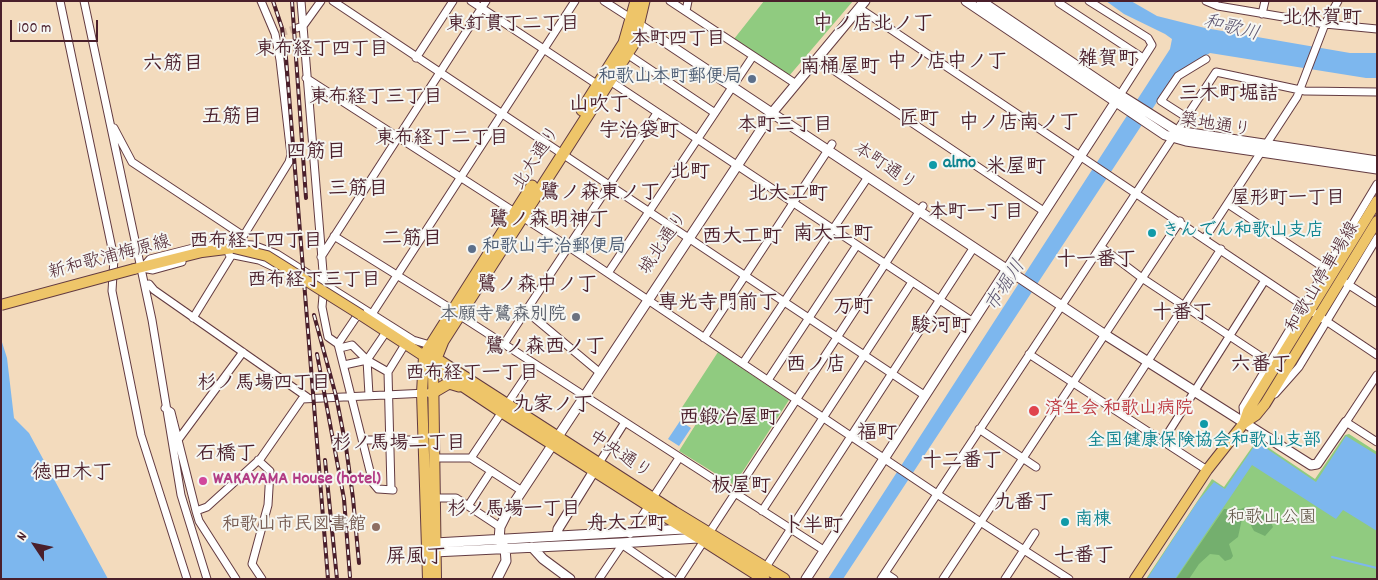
<!DOCTYPE html>
<html>
<head>
<meta charset="utf-8">
<style>
  body { margin:0 }
  #map { position:relative; width:1378px; height:580px; overflow:hidden; background:#f3dbbd; font-family:Dekko,sans-serif }
  canvas { display:block }
  .frame { position:absolute; inset:0; border:2px solid #4a1f2b; pointer-events:none }
  .north { position:absolute; left:10px; top:520px; width:50px; height:50px; -webkit-text-stroke:4px #f6f6f2; paint-order:stroke; rotate:304deg; font-size:14px; font-weight:700; line-height:20px; text-align:center; color:#4a1f2b }
  .north::after { content:''; display:block; margin:auto; width:18px; height:22px; background:#4a1f2b; clip-path:polygon(50% 0,100% 100%,50% 72%,0 100%) }
  .scale { position:absolute; left:10px; top:20px; width:88px; height:22px; box-sizing:border-box; border:2px solid #4a1f2b; border-top:0; padding-left:6px; font-size:15px; line-height:18px; white-space:nowrap; color:#4a1f2b; -webkit-text-stroke:4px #f6f6f2; paint-order:stroke }
</style>
</head>
<body>
<div id="map">
<canvas width="1378" height="580"></canvas>
<div class="frame"></div>
<div class="north">N</div>
<div class="scale">100 m</div>
</div>
<script>
const context = document.querySelector('canvas').getContext('2d');
context.lineJoin = 'round';
function fillPath(path, color) {
  context.fillStyle = color;
  context.fill(path, 'evenodd');
}
function toPath(rows) {
  const path = new Path2D();
  for (const r of rows) {
    path.moveTo(r[0], r[1]);
    for (let i = 2; i < r.length; i += 2) path.lineTo(r[i], r[i + 1]);
  }
  return path;
}
function stroke(path, color, width, dash) {
  context.strokeStyle = color;
  context.lineWidth = width;
  context.lineCap = dash ? 'butt' : 'round';
  context.setLineDash(dash || []);
  context.stroke(path);
}
function drawText(font, color, halo, rows, align = 'center') {
  context.font = font + ' Dekko,"Klee One",sans-serif';
  context.lineWidth = 4;
  context.setLineDash([]);
  context.textBaseline = 'middle';
  context.strokeStyle = halo;
  context.fillStyle = color;
  for (const [text, x, y, turn = 0] of rows) {
    context.save();
    context.translate(x, y);
    context.rotate((+turn || 0) * Math.PI / 180);
    context.textAlign = isNaN(turn) ? turn : align;
    if (halo) context.strokeText(text, 0, 0);
    context.fillText(text, 0, 0);
    context.restore();
  }
}
fillPath(toPath([
  [764,1,853,1,789,76,734,39],
  [718,352,789,400,734,485,679,451,696,424,679,412],
  [1349,434,1377,452,1377,579,1146,579,1212,479,1224,487,1257,440,1315,479,1345,435]
]), '#90cb80');
fillPath(toPath([
  [1245,507,1257,509,1268,516,1273,527,1265,536,1254,531,1248,520,1242,519,1238,537,1229,544,1233,556,1231,559,1225,561,1219,555,1210,554,1199,564,1189,579,1176,579,1224,509,1241,509]
]), '#74af6e');
fillPath(toPath([
  [1106,1,1131,1,1157,16,1205,28,1350,53,1377,53,1377,78,1366,78,1210,53,1176,73,843,579,828,579,1170,49,1172,39,1165,34,1124,14],
  [1,339,7,358,14,418,29,433,108,579,1,579],
  [680,421,691,428,679,446,668,439],
  [1346,436,1377,455,1377,531,1343,510,1336,519,1252,465,1175,579,1147,579,1198,501,1214,482,1225,489,1257,442,1316,482]
]), '#7db7ee');
stroke(toPath([
  [1332,557,1377,568]
]), '#7db7ee', 2);
stroke(toPath([
  [280,33,297,28]
]), '#d1b5a0', 7, [7, 3.5]);
const minor = toPath([
  [60,1,114,258,112,291,141,435,187,579],
  [84,1,152,320,181,495,207,579],
  [301,1,324,284,322,307,328,337,338,344],
  [333,1,924,395],
  [471,1,598,85],
  [604,1,632,19],
  [670,1,796,84],
  [1089,1,1148,38,1152,45,1120,95],
  [1206,1,1218,6,1325,24,1377,29],
  [1059,3,1143,58],
  [859,8,1377,355],
  [686,11,688,1],
  [1262,14,1265,1],
  [297,28,303,26,321,1],
  [627,54,715,113],
  [416,58,453,1],
  [817,59,1045,212],
  [306,78,569,247,937,494,1069,579],
  [610,81,973,322],
  [1186,117,1161,101,1178,76,1206,59],
  [114,128,132,162,242,235],
  [1228,204,1329,271],
  [334,236,453,310],
  [1205,238,1297,97,1325,24,1338,1],
  [1101,247,1142,278,1272,364],
  [229,254,259,260,278,269],
  [321,257,486,1],
  [144,266,150,259,201,246,221,243,253,245,277,254,413,340,430,345],
  [142,268,153,270,182,262],
  [608,273,753,56],
  [1346,283,1377,303],
  [145,285,149,284,154,290,307,397],
  [361,310,338,344,373,483,378,489,393,490],
  [526,311,599,372],
  [372,314,575,1],
  [459,315,825,551],
  [193,318,289,162,291,155,280,60,275,34,261,1],
  [704,338,832,144],
  [504,344,657,113],
  [340,348,352,345,367,360,388,372],
  [1029,354,1207,470],
  [367,360,384,335],
  [743,363,868,177],
  [344,365,367,360,369,395],
  [1377,375,1346,422,1377,442],
  [768,380,857,245],
  [1275,394,1299,367,1377,238],
  [165,408,171,412,196,511,207,507,261,458,302,399,427,393],
  [1116,410,1221,249],
  [1244,418,1243,407,1377,184],
  [979,429,1036,467],
  [178,440,243,352],
  [363,440,423,440],
  [1163,441,1265,280],
  [434,458,471,458,522,491],
  [471,458,534,364],
  [258,460,270,471,268,505,252,564,262,579],
  [599,463,625,422],
  [391,489,388,372,404,346],
  [435,498,456,498,500,527],
  [652,499,679,458],
  [468,506,491,471],
  [196,511,199,521,236,579],
  [762,511,912,282],
  [630,534,648,507],
  [764,570,974,247],
  [885,573,894,579],
  [599,579,620,548,620,543,672,579],
  [679,579,923,206],
  [881,579,1216,72,1305,91,1377,92],
  [943,579,1180,221],
  [1005,579,1035,533]
]);
const tertiary = toPath([
  [966,1,1165,135,1186,141,1377,169],
  [981,1,1120,95,1177,131,1377,161],
  [635,22,1104,334,1311,465,1317,464,1346,422],
  [684,529,701,530,698,538,620,543,434,552,427,547,435,543,684,529],
  [557,536,558,529,594,471],
  [532,547,543,559,570,579],
  [497,579,506,561,505,548,499,540,500,527,506,515,772,113,865,1],
  [806,579,1120,95]
]);
const primary = toPath([
  [134,269,202,252,234,248],
  [361,315,424,356,422,393,428,579],
  [433,366,436,579],
  [1244,423,1248,411,1377,201],
  [1135,579,1207,470,1244,423,1256,415,1265,404,1377,221]
]);
const trunk = toPath([
  [582,110,624,43,636,1],
  [424,356,435,358,674,512,784,579],
  [424,356,532,186],
  [429,361,433,366,502,412,764,579],
  [433,366,443,341,634,43,644,1],
  [432,393,449,383,459,386]
]);
stroke(minor, '#633b41', 9);
stroke(tertiary, '#633b41', 11);
stroke(primary, '#633b41', 12);
stroke(trunk, '#633b41', 13);
stroke(minor, '#fff', 7);
stroke(tertiary, '#fff', 9);
stroke(primary, '#eec569', 10);
stroke(trunk, '#eec569', 11);
const rail = toPath([
  [273,1,282,28,286,58,328,579],
  [292,1,306,198],
  [314,315,336,396,346,447,353,498,359,563],
  [317,354,344,499,350,577],
  [325,460,337,579]
]);
stroke(rail, '#4a1f2b', 4);
stroke(rail, '#f6f6f2', 2, [5.5]);
const primaryBridge = toPath([
  [234,248,267,256,361,315],
  [1,305,134,269]
]);
stroke(primaryBridge, '#633b41', 12, []);
stroke(primaryBridge, '#eec569', 10);
for (const [x, y, r, color] of [
  [752,79,5,"#5c6f8a"],
  [933,165,5,"#0f9aa8"],
  [1152,233,5,"#0f9aa8"],
  [472,249,5,"#5c6f8a"],
  [576,317,5,"#6b7280"],
  [1034,411,6,"#e0444e"],
  [1204,424,5,"#0f9aa8"],
  [203,481,5,"#d1479c"],
  [1065,522,5,"#0f9aa8"],
  [376,527,5,"#8d6e63"]
]) {
  const dot = new Path2D();
  dot.arc(x, y, r, 0, 2 * Math.PI);
  context.fillStyle = color;
  context.fill(dot);
  stroke(dot, '#f6f6f2', 2);
}
drawText('bold 18px', '#4e5e75', '#f6f6f2', [
  ["和歌山本町郵便局",742,79],
  ["和歌山宇治郵便局",482,249,"left"]
], 'right');
drawText('18px', '#4a1f2b', '#f6f6f2', [
  ["築地通り",1215,127,9],
  ["北大通り",538,159,-57],
  ["本町通り",884,168,34],
  ["城北通り",665,244,-56],
  ["新和歌浦梅原線",110,259,-15],
  ["和歌山停車場線",1324,278,-59],
  ["中央通り",619,456,34]
]);
drawText('bold 18px', '#0d838f', '#f6f6f2', [
  ["almo",943,165],
  ["きんでん和歌山支店",1162,233],
  ["全国健康保険協会和歌山支部",1204,443,"center"],
  ["南棟",1075,522]
], 'left');
drawText('bold 18px', '#5b616d', '#f6f6f2', [
  ["本願寺鷺森別院",566,317]
], 'right');
drawText('bold 18px', '#be3a42', '#f6f6f2', [
  ["済生会 和歌山病院",1045,411]
], 'left');
drawText('bold 18px', '#b23c85', '#f6f6f2', [
  ["WAKAYAMA House (hotel)",213,481]
], 'left');
drawText('18px', '#5f5344', '#f6f6f2', [
  ["和歌山公園",1272,520]
]);
drawText('bold 18px', '#785e54', '#f6f6f2', [
  ["和歌山市民図書館",366,527]
], 'right');
drawText('bold 19px', '#4a1f2b', '#f6f6f2', [
  ["東釘貫丁二丁目",513,26],
  ["本町四丁目",678,41],
  ["東布経丁四丁目",322,51],
  ["東布経丁三丁目",376,99],
  ["本町三丁目",785,127],
  ["東布経丁二丁目",442,140],
  ["屋形町一丁目",1288,200],
  ["本町一丁目",976,214],
  ["西布経丁四丁目",256,243],
  ["西布経丁三丁目",314,282],
  ["西布経丁一丁目",472,375],
  ["杉ノ馬場四丁目",264,385],
  ["杉ノ馬場二丁目",399,445],
  ["杉ノ馬場一丁目",514,511]
]);
drawText('italic 19px', '#5c546f', '#f6f6f2', [
  ["和歌川",1231,30,14],
  ["市堀川",1007,287,-57]
]);
drawText('bold 20px', '#4a1f2b', '#f6f6f2', [
  ["北休賀町",1322,20],
  ["中ノ店北ノ丁",873,26],
  ["雑賀町",1108,61],
  ["中ノ店中ノ丁",947,64],
  ["六筋目",173,66],
  ["南桶屋町",840,69],
  ["三木町堀詰",1229,96],
  ["山吹丁",599,107],
  ["五筋目",232,119],
  ["匠町",919,121],
  ["中ノ店南ノ丁",1019,125],
  ["宇治袋町",639,133],
  ["四筋目",316,154],
  ["米屋町",1016,169],
  ["北町",690,174],
  ["三筋目",358,191],
  ["鷺ノ森東ノ丁",600,195],
  ["北大工町",788,196],
  ["鷺ノ森明神丁",549,222],
  ["南大工町",833,236],
  ["西大工町",742,239],
  ["二筋目",412,241],
  ["十一番丁",1096,262],
  ["鷺ノ森中ノ丁",537,287],
  ["専光寺門前丁",718,305],
  ["万町",853,309],
  ["十番丁",1182,315],
  ["駿河町",941,328],
  ["鷺ノ森西ノ丁",545,349],
  ["西ノ店",816,367],
  ["六番丁",1261,367],
  ["九家ノ丁",553,407],
  ["西鍛冶屋町",729,420],
  ["福町",877,435],
  ["石橋丁",226,456],
  ["十二番丁",962,463],
  ["徳田木丁",72,475],
  ["板屋町",741,488],
  ["九番丁",1024,505],
  ["舟大工町",627,526],
  ["卜半町",813,528],
  ["七番丁",1084,558],
  ["屏風丁",416,559]
]);
</script>
</body>
</html>
